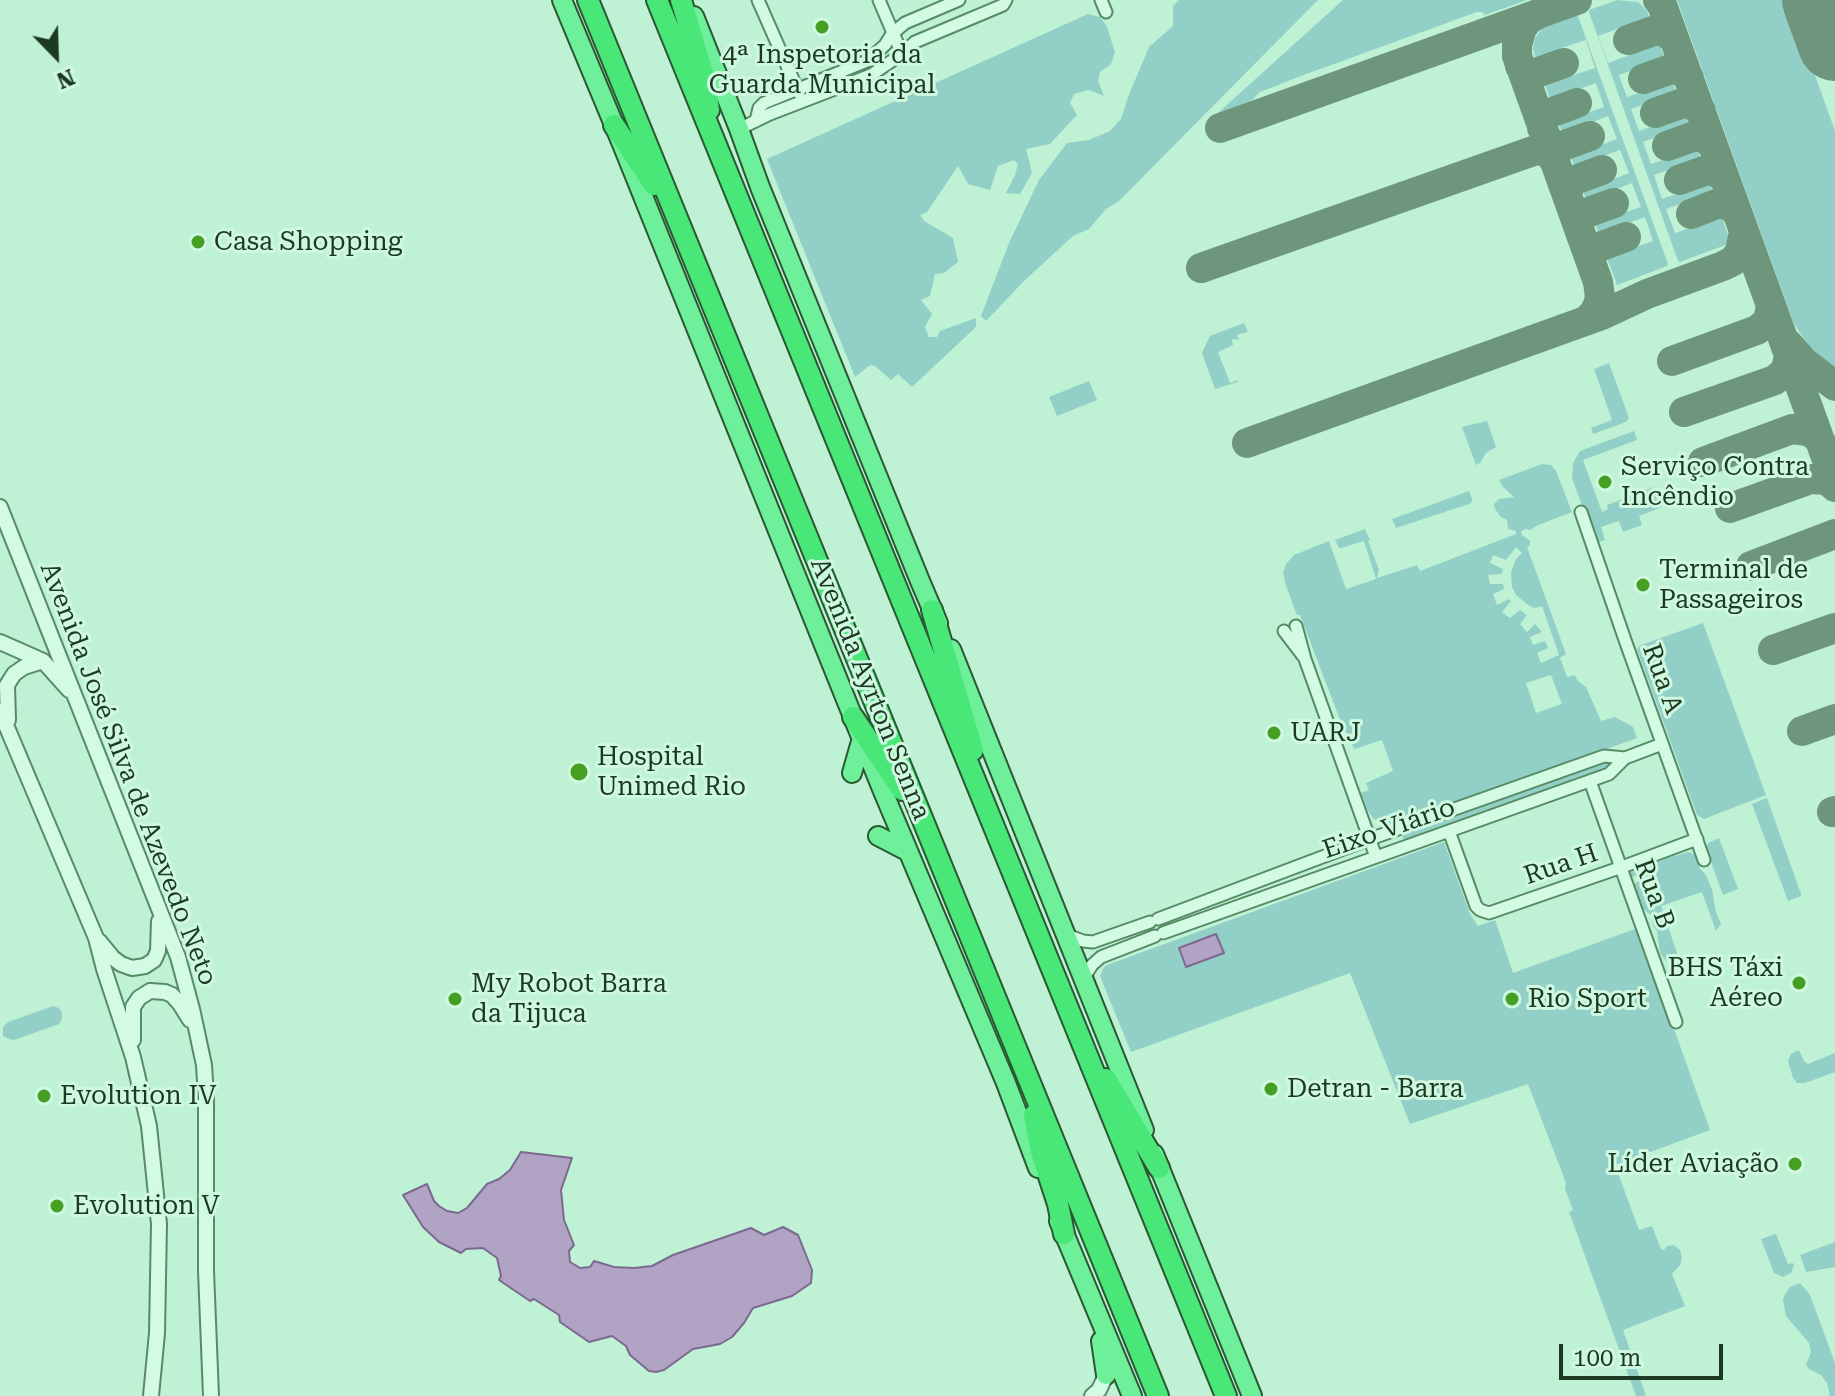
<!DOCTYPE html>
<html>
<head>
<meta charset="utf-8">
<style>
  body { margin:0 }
  #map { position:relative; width:1835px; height:1396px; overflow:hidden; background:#bff1d5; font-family:"Roboto Serif",serif }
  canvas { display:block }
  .north { position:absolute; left:16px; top:16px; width:80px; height:80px; -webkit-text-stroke:6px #cff8e1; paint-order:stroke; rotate:157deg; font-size:22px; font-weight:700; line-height:32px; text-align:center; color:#1c3a22 }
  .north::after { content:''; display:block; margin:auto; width:28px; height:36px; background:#1c3a22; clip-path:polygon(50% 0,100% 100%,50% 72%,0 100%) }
  .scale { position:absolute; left:1559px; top:1344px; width:164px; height:36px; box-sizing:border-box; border:4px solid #1c3a22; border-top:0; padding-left:10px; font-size:24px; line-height:28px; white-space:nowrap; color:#1c3a22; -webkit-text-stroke:6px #cff8e1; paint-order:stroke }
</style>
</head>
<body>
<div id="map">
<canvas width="1835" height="1396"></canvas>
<div class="north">N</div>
<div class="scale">100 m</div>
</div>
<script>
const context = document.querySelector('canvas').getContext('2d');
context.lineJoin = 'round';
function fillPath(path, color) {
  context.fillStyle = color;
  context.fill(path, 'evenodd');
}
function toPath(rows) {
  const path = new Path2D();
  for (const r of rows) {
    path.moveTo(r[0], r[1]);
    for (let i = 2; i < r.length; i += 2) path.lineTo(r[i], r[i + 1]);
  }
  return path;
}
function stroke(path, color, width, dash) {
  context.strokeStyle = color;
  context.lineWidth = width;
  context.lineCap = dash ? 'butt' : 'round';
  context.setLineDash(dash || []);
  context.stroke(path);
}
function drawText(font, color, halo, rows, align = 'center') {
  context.font = font + ' "Roboto Serif",serif';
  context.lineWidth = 6;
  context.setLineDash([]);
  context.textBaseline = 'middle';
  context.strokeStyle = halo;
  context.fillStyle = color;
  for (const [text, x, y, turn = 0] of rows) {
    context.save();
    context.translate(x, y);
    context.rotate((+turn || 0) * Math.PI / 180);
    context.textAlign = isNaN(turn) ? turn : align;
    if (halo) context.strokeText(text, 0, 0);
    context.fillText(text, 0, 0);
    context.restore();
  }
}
fillPath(toPath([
  [1179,0,1318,0,1119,201,1106,209,1089,229,1073,236,1024,281,986,321,981,316,1009,243,1039,180,1067,143,1089,140,1110,131,1121,119,1128,97,1149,47,1173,26,1173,6],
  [1343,0,1527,0,1485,15,1482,12,1477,12,1301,76,1260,92,1252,100,1234,108,1229,115,1219,122,1209,121],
  [1617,0,1638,2,1647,11,1652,25,1628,33,1625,26,1598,36,1608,63,1635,53,1633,46,1657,38,1667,65,1644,74,1641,67,1619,75,1627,97,1650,89,1647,83,1670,75,1679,99,1655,107,1653,101,1631,109,1639,131,1661,123,1659,117,1683,108,1692,133,1668,141,1665,134,1643,142,1651,164,1673,157,1671,151,1695,142,1703,166,1681,174,1677,167,1654,175,1662,199,1686,191,1684,184,1707,175,1715,200,1692,208,1689,201,1666,209,1675,233,1698,225,1696,217,1719,209,1731,243,1680,262,1678,261,1589,12,1589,10],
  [1677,0,1788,0,1835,131,1835,368,1809,346,1794,324],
  [1088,14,1100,17,1107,27,1115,52,1111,64,1100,72,1098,81,1104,96,1089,90,1074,94,1070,103,1077,115,1050,144,1026,149,1032,173,1020,194,1006,193,1015,175,1018,164,1014,160,998,166,990,190,968,184,958,166,927,212,920,215,924,221,953,238,958,262,944,273,935,274,930,296,921,300,932,314,925,327,929,337,937,337,940,331,976,318,976,327,912,387,898,374,891,380,875,366,870,365,855,377,767,159],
  [1576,14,1578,16,1668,264,1667,266,1617,285,1604,250,1627,242,1630,249,1653,241,1645,217,1621,226,1623,233,1601,241,1593,217,1615,209,1617,215,1641,207,1632,183,1609,192,1611,199,1589,207,1580,183,1603,175,1606,182,1629,173,1620,150,1597,158,1599,165,1577,174,1568,149,1590,142,1593,148,1617,139,1608,116,1585,125,1586,132,1565,140,1556,116,1578,108,1581,115,1604,107,1596,83,1573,91,1575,98,1553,106,1542,77,1564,69,1568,77,1595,68,1586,40,1558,49,1560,57,1538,65,1533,49,1535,38,1542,29,1549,24],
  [1244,323,1248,332,1237,335,1239,340,1232,339,1233,345,1218,352,1230,383,1238,380,1238,382,1215,389,1202,353,1210,336],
  [1609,363,1629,418,1626,422,1593,434,1591,428,1612,420,1594,369],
  [1089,381,1097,400,1057,416,1049,397],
  [1487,421,1496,447,1486,453,1480,463,1476,465,1462,427],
  [1634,431,1637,440,1583,460,1602,512,1608,509,1607,505,1654,487,1662,507,1639,516,1642,525,1623,532,1619,521,1601,527,1605,540,1596,543,1572,478,1573,463,1580,451],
  [1542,464,1551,465,1556,471,1572,512,1536,526,1531,530,1526,529,1521,531,1522,535,1530,541,1530,545,1527,547,1566,654,1560,658,1567,677,1575,675,1577,680,1586,687,1601,721,1615,717,1633,727,1637,738,1399,824,1389,825,1380,823,1373,818,1368,811,1361,793,1369,790,1366,783,1393,771,1382,740,1354,749,1349,736,1344,730,1300,615,1297,615,1286,586,1283,573,1286,564,1294,555,1329,541,1346,589,1376,579,1364,541,1341,548,1339,548,1335,540,1365,529,1370,540,1368,541,1379,570,1377,578,1417,565,1420,571,1516,534,1516,531,1508,529,1507,520,1501,517,1495,509,1494,504,1499,499,1514,497,1503,487,1499,480],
  [1516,547,1522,553,1516,559,1511,572,1512,587,1516,595,1528,605,1534,608,1542,606,1559,655,1541,663,1537,653,1548,648,1545,641,1533,645,1530,637,1542,632,1535,624,1527,632,1520,624,1527,615,1520,610,1510,618,1502,612,1511,601,1509,599,1497,605,1493,594,1504,589,1503,584,1490,584,1488,575,1502,574,1503,569,1490,563,1493,555,1506,560],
  [1551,675,1562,704,1536,713,1526,683],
  [1469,491,1472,499,1472,502,1469,504,1396,528,1392,519],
  [1703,623,1766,795,1704,819,1697,815,1637,649,1641,645],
  [1608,761,1611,762,1610,767,1406,840,1402,838,1404,835],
  [1767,798,1801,894,1801,896,1788,901,1752,804],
  [1719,838,1738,889,1723,895,1706,848,1708,843],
  [1444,842,1470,914,1478,926,1495,920,1513,973,1635,929,1672,1023,1710,1130,1615,1165,1639,1230,1652,1226,1661,1249,1664,1250,1667,1246,1674,1245,1680,1250,1682,1258,1680,1265,1672,1274,1685,1306,1623,1330,1646,1396,1636,1396,1569,1212,1573,1210,1565,1189,1566,1183,1528,1084,1410,1124,1350,973,1131,1052,1100,976,1104,967,1107,965],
  [1688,852,1696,855,1700,869,1706,875,1712,890,1716,912,1721,924,1716,931,1702,892,1661,906,1677,953,1675,959,1666,961,1660,953,1657,931,1653,926,1651,915,1637,904,1630,886,1641,880,1642,877,1640,874,1632,877,1630,873,1639,866,1641,869,1668,858],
  [53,1006,59,1008,62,1013,62,1018,59,1024,14,1040,9,1039,3,1036,3,1027,8,1022],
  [1799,1050,1804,1061,1808,1064,1835,1053,1835,1072,1805,1083,1797,1083,1793,1078,1788,1061,1791,1054],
  [1776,1234,1788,1264,1793,1263,1794,1265,1791,1273,1783,1277,1774,1273,1761,1239],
  [1835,1242,1835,1267,1806,1272,1800,1255],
  [1800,1283,1810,1295,1835,1363,1835,1396,1830,1396,1827,1383,1821,1375,1809,1369,1806,1365,1811,1352,1809,1343,1786,1316,1783,1300,1785,1294,1790,1287]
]), '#92d0c7');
const water = toPath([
  [1216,934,1224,953,1186,967,1179,948,1216,934],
  [521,1152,572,1158,561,1190,564,1220,574,1245,569,1251,570,1262,580,1268,590,1267,594,1261,614,1267,634,1268,652,1266,673,1255,751,1228,764,1235,783,1227,798,1235,812,1270,811,1283,792,1296,753,1308,744,1323,732,1337,720,1344,693,1349,664,1370,656,1372,649,1371,630,1355,626,1346,612,1336,589,1342,560,1322,559,1315,534,1299,530,1301,499,1280,501,1276,497,1258,483,1248,466,1249,461,1253,439,1242,423,1227,403,1195,427,1184,434,1201,439,1206,447,1211,458,1213,467,1208,487,1184,499,1179,510,1170,521,1152]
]);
fillPath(water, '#b1a3c3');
stroke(water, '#7c6991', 2);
stroke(toPath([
  [1658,0,1662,5,1835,482],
  [1541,12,1527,21,1521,30,1517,46,1517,56,1598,282,1600,297,1598,305,1594,313,1586,321],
  [1628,40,1656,30,1665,32,1674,39],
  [1520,66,1527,72,1536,73,1564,63],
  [1643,79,1671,69,1680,70,1689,78],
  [1655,113,1683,103,1691,104,1701,111],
  [1220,128,1577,0],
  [1542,128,1544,119,1550,113,1577,103],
  [1667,146,1695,136,1704,138,1713,145],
  [1555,162,1556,152,1562,146,1590,136],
  [1679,180,1707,170,1716,171,1725,179],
  [1567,195,1569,186,1575,180,1602,170],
  [1691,214,1719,203,1728,205,1737,212],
  [1579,228,1580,220,1586,213,1614,203],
  [1591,262,1593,253,1599,247,1626,237],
  [1201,268,1536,150,1548,152,1555,162],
  [1788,344,1803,361,1835,386],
  [1672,361,1757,330,1768,321,1771,306],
  [1684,412,1775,380,1786,370,1789,355],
  [1247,443,1602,315,1647,294,1723,266,1733,261,1740,252,1744,232],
  [1703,462,1792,429,1808,431,1816,436,1822,444],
  [1730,508,1811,479,1827,480,1835,487],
  [1751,566,1835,534],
  [1773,650,1835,628],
  [1802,731,1835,719],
  [1832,812,1835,811]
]), '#6e967c', 30);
stroke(toPath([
  [1819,0,1835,44]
]), '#6e967c', 74);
const minor = toPath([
  [758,0,799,93],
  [879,0,902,54],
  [1101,0,1106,12],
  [756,121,759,108,764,103,867,61,885,45,892,34,905,23,959,0],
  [739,129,770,114,871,75,902,54,915,42,1003,5,1006,0],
  [1581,512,1625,640,1704,860],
  [1296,626,1305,659,1376,857],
  [1284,631,1303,656],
  [1590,781,1676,1022],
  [1449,831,1476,906,1480,910,1489,913,1622,867,1697,839],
  [1158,919,1370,839,1604,756,1625,758],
  [1163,933,1609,774,1625,758,1662,744],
  [1064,934,1083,941,1093,942,1150,922],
  [1083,979,1092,965,1101,957,1155,936]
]);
const tertiary = toPath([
  [0,507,178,957,192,1009,204,1065,206,1097,206,1271,211,1396],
  [0,642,43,661,69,690],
  [0,711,96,938,104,969,133,1057,149,1126,159,1224,157,1333,151,1396],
  [8,720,7,685,14,674,24,667,43,661],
  [99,941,113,958,121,964,132,968,145,966,154,960,158,951,159,921],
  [133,1040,133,1007,139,998,150,991,165,992,172,995,180,1004,190,1020],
  [1092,1396,1099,1390,1106,1375]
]);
const trunk = toPath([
  [562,0,622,144,882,789,1006,1083,1038,1168],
  [694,16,739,129,760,187,920,581,938,623],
  [951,649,1144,1130],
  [852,773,862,738],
  [878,836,907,851],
  [1154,1154,1252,1396],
  [1059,1221,1132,1396],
  [1101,1341,1106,1375]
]);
const motorway = toPath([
  [588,0,1158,1396],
  [657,0,1226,1396],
  [681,0,705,80,709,110],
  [614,125,654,185],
  [932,610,973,750],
  [853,717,902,790],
  [1106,1079,1159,1168],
  [1034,1115,1041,1152,1058,1204,1064,1234]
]);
stroke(minor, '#568b64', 15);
stroke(tertiary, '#568b64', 18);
stroke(trunk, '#2b5834', 22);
stroke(motorway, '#2b5834', 24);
stroke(minor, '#d3fbe4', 11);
stroke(tertiary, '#d3fbe4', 14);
stroke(trunk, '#6ef09a', 18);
stroke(motorway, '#49e777', 20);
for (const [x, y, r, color] of [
  [822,27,8,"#449f22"],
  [198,242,8,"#449f22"],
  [1605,482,8,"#449f22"],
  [1643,585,8,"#449f22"],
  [1274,733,8,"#449f22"],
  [579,772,10,"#449f22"],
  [1799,983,8,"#449f22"],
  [455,999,8,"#449f22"],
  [1512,999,8,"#449f22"],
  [1271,1089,8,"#449f22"],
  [44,1096,8,"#449f22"],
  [1795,1164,8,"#449f22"],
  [57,1206,8,"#449f22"]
]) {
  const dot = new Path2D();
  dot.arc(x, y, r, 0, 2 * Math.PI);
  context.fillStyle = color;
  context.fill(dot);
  stroke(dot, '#cff8e1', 3);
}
drawText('26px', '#1c3a22', '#cff8e1', [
  ["4ª Inspetoria da",822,55,"center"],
  ["Guarda Municipal",822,85,"center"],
  ["Casa Shopping",214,242],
  ["Serviço Contra",1621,467],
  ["Incêndio",1621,497],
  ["Terminal de",1659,570],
  ["Passageiros",1659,600],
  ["UARJ",1290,733],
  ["Hospital",597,757],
  ["Unimed Rio",597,787],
  ["BHS Táxi",1783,968,"right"],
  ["Aéreo",1783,998,"right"],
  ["My Robot Barra",471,984],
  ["da Tijuca",471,1014],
  ["Rio Sport",1528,999],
  ["Detran - Barra",1287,1089],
  ["Evolution IV",60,1096],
  ["Líder Aviação",1779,1164,"right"],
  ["Evolution V",73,1206]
], 'left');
drawText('26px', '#1c3a22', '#cff8e1', [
  ["Rua A",1662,679,70],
  ["Avenida Ayrton Senna",870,689,68],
  ["Avenida José Silva de Azevedo Neto",128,774,69],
  ["Eixo Viário",1389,829,-19],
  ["Rua H",1561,865,-19],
  ["Rua B",1654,894,70]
]);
</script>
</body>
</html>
